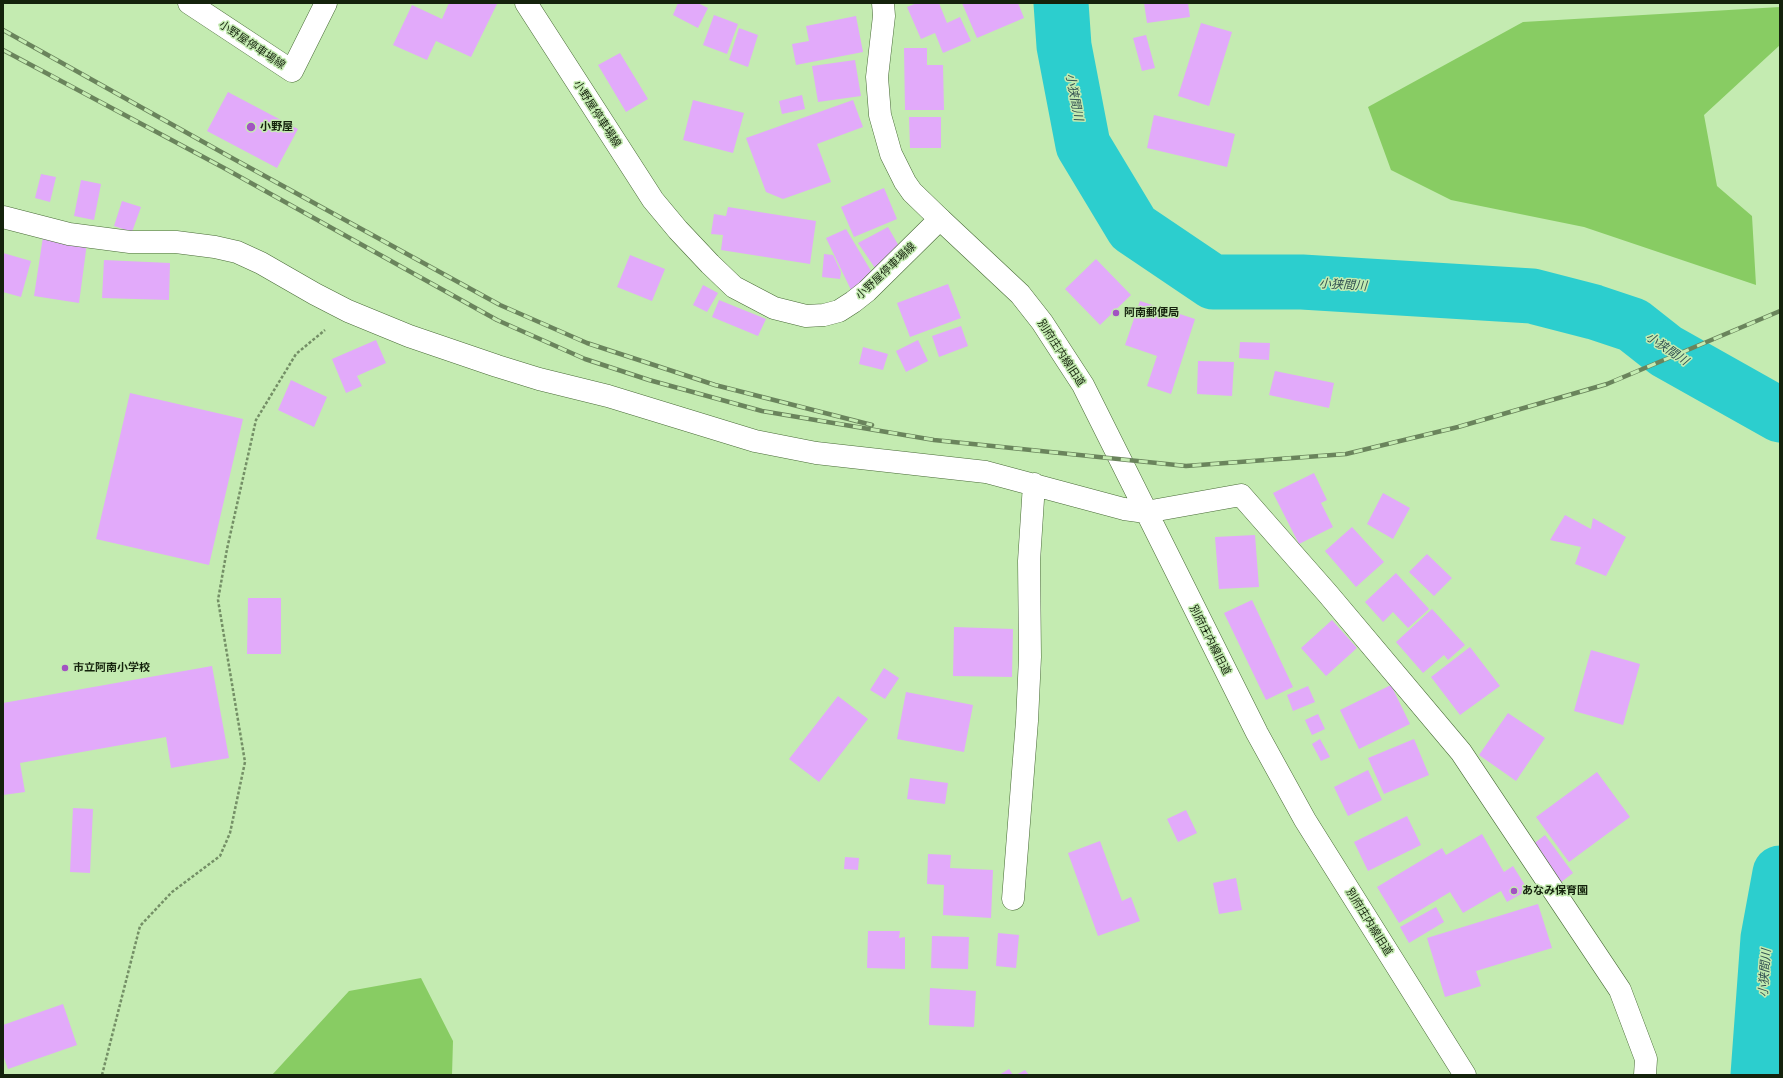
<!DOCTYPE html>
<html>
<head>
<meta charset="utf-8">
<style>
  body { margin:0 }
  #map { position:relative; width:1783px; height:1078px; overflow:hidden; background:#c4ebb1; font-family:Mulish,sans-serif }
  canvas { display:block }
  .frame { position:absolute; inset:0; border:4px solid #14220c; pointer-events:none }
</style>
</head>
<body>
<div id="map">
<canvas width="1783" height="1078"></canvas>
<div class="frame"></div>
</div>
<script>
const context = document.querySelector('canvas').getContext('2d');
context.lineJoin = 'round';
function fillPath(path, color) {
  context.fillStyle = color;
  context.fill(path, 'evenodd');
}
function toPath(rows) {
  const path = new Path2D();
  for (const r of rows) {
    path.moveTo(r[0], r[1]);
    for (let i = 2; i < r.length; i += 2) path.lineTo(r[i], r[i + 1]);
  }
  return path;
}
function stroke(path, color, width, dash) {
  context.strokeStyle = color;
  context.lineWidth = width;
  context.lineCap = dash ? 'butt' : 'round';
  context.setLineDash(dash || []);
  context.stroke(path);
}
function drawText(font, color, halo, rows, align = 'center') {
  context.font = font + ' Mulish,"Noto Sans JP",sans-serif';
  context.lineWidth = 3;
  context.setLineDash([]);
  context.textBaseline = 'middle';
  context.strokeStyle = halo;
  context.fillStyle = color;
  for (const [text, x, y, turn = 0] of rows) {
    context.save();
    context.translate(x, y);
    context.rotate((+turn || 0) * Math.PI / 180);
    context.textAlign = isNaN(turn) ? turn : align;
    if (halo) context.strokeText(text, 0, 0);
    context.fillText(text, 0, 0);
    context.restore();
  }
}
fillPath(toPath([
  [1780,7,1780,45,1704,115,1717,186,1752,216,1756,285,1584,227,1451,200,1391,170,1368,107,1523,22],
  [421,978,453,1041,452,1075,272,1075,349,991]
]), '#88cc63');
stroke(toPath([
  [1061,3,1064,46,1083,145,1133,228,1213,282,1302,282,1532,296,1594,312,1633,325,1666,351,1780,415],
  [1758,1075,1768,938,1780,873]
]), '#2ccece', 55);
fillPath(toPath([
  [449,3,494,3,497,4,471,57,436,41,427,60,393,45,412,5,442,19],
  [678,3,698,3,708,8,698,28,673,15],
  [917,3,939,3,947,23,960,17,971,41,943,53,935,33,921,39,907,7],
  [962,3,1018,3,1024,18,977,38],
  [1144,3,1188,3,1190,17,1147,23],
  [714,15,738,24,727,54,703,45],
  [856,16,863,52,796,65,792,44,809,41,806,26],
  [1201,23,1232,32,1209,106,1178,96],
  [739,28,758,35,748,67,729,60],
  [1146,35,1155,68,1142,71,1133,38],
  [904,48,927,48,927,65,943,65,944,110,905,110],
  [620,53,648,99,626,112,598,65],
  [855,60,861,96,818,102,812,66],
  [228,92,298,129,277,168,207,131],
  [802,95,805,109,782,114,779,101],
  [693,100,744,113,733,153,683,140],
  [853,100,863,127,817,144,831,182,783,199,766,192,746,138],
  [1154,115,1235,134,1227,167,1147,148],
  [909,117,941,117,941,148,910,148],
  [41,174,56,177,50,202,35,198],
  [81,180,101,184,94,220,74,216],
  [884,188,897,219,854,237,841,207],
  [122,201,141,207,132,232,114,226],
  [728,207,816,221,810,264,721,250,723,235,711,234,714,214,726,216],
  [888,227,900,248,877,271,858,243],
  [846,229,874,276,852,292,826,238],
  [43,237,87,243,79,303,34,296],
  [3,253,31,261,21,297,3,292],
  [824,254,833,255,841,272,840,279,822,277],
  [630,255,665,269,652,301,617,287],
  [1096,259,1131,295,1100,325,1065,289],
  [104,260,170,263,169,300,102,298],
  [948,284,961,318,910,337,897,303],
  [703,285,718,293,707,312,693,305],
  [719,300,766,319,758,336,712,317],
  [1140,301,1195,319,1171,394,1147,386,1157,356,1125,345],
  [961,326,968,346,939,357,932,336],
  [376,340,386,363,357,376,362,386,346,393,332,359],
  [918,340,928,361,906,372,896,351],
  [1240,342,1270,343,1269,360,1239,358],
  [863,347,888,354,883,370,859,364],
  [1198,361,1234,362,1232,396,1197,394],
  [1275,371,1334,383,1329,408,1269,395],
  [291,380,327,397,314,427,278,410],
  [130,393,243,419,209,565,96,539],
  [1314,473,1327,500,1321,503,1333,527,1299,544,1273,493],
  [1383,493,1410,508,1393,539,1367,524],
  [1565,515,1591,529,1593,518,1626,537,1606,576,1575,564,1581,547,1550,540],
  [1352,527,1384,562,1356,587,1325,551],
  [1255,535,1259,587,1219,589,1215,537],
  [1427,554,1452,578,1434,596,1409,572],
  [1396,573,1429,609,1408,628,1393,612,1383,622,1365,602],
  [248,598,281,598,281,654,247,654],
  [1252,600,1293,687,1266,700,1224,613],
  [1432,609,1465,645,1448,660,1444,655,1423,673,1396,642],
  [1332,620,1357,648,1326,676,1301,648],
  [954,627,1013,629,1012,677,953,676],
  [1470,647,1500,686,1460,715,1431,677],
  [1591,650,1640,664,1623,725,1574,711],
  [212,666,229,758,171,768,166,737,20,763,25,792,3,795,3,703],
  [884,668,899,678,885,699,870,690],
  [1391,685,1410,724,1359,749,1340,710],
  [1308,686,1315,702,1293,711,1287,695],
  [906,692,973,705,964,752,897,739],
  [838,696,868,719,819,782,789,759],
  [1508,713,1545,738,1516,781,1479,755],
  [1318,714,1325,729,1312,735,1305,720],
  [1320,739,1330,757,1321,761,1312,744],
  [1414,739,1429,775,1384,794,1368,758],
  [1368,770,1382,800,1348,816,1334,787],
  [1597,772,1630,817,1569,862,1536,817],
  [910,778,948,783,945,804,907,799],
  [73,808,93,809,90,873,70,872],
  [1186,810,1197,833,1178,842,1167,819],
  [1407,816,1421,845,1368,871,1354,842],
  [1482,834,1504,872,1513,866,1528,890,1507,902,1501,891,1463,913,1450,892,1399,923,1377,887,1442,848,1446,855],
  [1545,835,1573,873,1560,883,1532,845],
  [1100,841,1122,901,1131,897,1140,921,1098,936,1068,853],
  [928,854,951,855,950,868,993,870,991,918,943,915,944,885,927,884],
  [845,857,859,858,858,870,844,869],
  [1236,878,1242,910,1219,914,1213,883],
  [1538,904,1552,948,1476,971,1481,986,1445,997,1427,938],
  [1436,907,1444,922,1409,943,1400,927],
  [868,931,900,931,899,938,905,937,905,969,867,968],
  [998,933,1019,935,1016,968,996,966],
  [932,936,969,937,968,969,931,968],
  [930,988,976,991,974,1027,929,1025],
  [63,1004,77,1045,8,1069,3,1055,3,1025],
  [1009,1069,1013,1075,999,1075],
  [1025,1070,1029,1075,1016,1075]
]), '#e2aafa');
const minor = toPath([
  [3,217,69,234,130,242,176,242,215,247,237,252,261,263,315,294,348,311,409,336,497,366,539,379,608,396,755,441,816,453,986,472,1124,509,1146,512,1241,495,1328,594,1461,752,1620,990,1646,1059,1645,1075],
  [940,219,1020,294,1042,322,1068,362,1083,385,1257,733,1305,820,1465,1075],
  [1013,899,1027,721,1030,657,1029,561,1034,484]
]);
const major = toPath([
  [189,3,292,71,326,3],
  [526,3,635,172,653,200,678,230,710,264,734,287,774,308,806,316,824,315,839,311,853,302,867,291,940,219,912,192,905,182,891,154,880,115,877,77,884,16,883,3]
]);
stroke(minor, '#486a36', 23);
stroke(major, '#486a36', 23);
stroke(toPath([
  [102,1075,140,926,172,892,220,856,230,833,245,762,218,600,227,549,256,420,296,354,325,330]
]), '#748f66', 2.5, [3, 2]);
stroke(minor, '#fff', 22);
stroke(major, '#fff', 22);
const rail = toPath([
  [3,30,232,158,500,305,587,343,715,385,872,425],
  [3,50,224,168,497,320,585,359,649,380,762,411,934,440,1186,466,1346,454,1458,427,1607,384,1780,311]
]);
stroke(rail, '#6a845c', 4.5);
stroke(rail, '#c4ebb1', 3, [9]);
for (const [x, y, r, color] of [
  [251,127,5,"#a252c2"],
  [1116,313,4,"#a252c2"],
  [65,668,4,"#a252c2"],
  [1514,891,4,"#a252c2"]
]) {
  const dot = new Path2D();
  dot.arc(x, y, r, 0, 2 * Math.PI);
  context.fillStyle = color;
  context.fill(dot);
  stroke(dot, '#c4ebb1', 1.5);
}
drawText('11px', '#14220c', '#c4ebb1', [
  ["小野屋停車場線",252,45,34],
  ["小野屋停車場線",597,114,57],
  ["小野屋停車場線",886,271,-43],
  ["別府庄内線旧道",1061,353,57],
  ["別府庄内線旧道",1210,640,63],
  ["別府庄内線旧道",1369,922,58]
]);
drawText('bold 11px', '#14220c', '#c4ebb1', [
  ["小野屋",260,127],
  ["阿南郵便局",1124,313],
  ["市立阿南小学校",73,668],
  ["あなみ保育園",1522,891]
], 'left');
drawText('italic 12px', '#335252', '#c4ebb1', [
  ["小狭間川",1074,97,79],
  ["小狭間川",1343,285,3],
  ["小狭間川",1667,349,34],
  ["小狭間川",1765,973,-86]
]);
</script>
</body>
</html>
